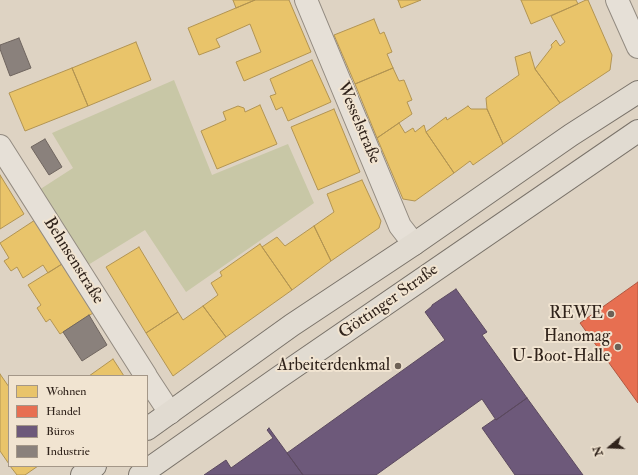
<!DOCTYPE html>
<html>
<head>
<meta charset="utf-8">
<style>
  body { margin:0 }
  #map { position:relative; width:638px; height:475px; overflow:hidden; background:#ded3c3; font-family:"IM FELL Double Pica",serif }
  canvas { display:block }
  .legend { position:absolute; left:8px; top:375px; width:140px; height:92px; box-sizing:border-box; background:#f1e4d1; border:1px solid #a49788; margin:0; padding:5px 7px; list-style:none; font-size:12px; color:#30231b }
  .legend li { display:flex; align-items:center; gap:8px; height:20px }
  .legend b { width:20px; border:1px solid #a49788 }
  .north { position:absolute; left:590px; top:427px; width:40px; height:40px; -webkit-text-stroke:3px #f1e4d1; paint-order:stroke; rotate:251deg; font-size:11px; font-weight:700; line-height:16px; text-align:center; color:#30231b }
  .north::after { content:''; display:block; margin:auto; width:14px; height:18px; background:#30231b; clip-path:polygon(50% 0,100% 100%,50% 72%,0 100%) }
</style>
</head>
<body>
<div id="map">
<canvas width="638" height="475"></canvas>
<ul class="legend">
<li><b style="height:11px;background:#e9c46a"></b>Wohnen</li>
<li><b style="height:11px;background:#e76f51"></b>Handel</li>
<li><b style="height:11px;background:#6d597a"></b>Büros</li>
<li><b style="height:11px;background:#8a817c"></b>Industrie</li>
</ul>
<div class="north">N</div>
</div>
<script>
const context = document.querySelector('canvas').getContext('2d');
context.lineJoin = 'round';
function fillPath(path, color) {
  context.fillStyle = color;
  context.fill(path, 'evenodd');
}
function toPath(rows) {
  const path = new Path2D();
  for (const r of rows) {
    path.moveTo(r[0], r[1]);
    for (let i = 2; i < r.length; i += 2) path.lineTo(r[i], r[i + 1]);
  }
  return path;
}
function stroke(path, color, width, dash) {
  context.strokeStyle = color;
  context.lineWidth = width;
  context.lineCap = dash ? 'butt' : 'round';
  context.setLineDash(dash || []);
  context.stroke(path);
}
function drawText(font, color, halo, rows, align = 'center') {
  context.font = font + ' "IM FELL Double Pica",serif';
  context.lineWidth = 4;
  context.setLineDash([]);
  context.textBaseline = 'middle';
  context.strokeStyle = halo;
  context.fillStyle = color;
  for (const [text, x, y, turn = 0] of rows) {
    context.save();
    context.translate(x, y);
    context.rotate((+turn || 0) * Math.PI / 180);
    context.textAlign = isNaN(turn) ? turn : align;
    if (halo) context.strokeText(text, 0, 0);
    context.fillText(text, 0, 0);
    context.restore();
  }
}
fillPath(toPath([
  [174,80,212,175,288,144,314,203,186,292,145,230,88,265,39,190,73,168,52,133]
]), '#c8c7a6');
const homes = toPath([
  [233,0,255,0,236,8,233,0],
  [255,0,289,0,311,52,244,81,236,62,261,52,250,24,216,39,220,47,199,55,188,28,255,0],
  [398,0,421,0,401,8,398,0],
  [521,0,576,0,578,4,531,24,521,0],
  [586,0,588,0,612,55,610,70,560,103,535,69,552,47,551,45,556,40,560,46,565,42,551,16,586,0],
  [374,19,380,34,384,32,392,52,387,54,393,68,355,84,334,35,374,19],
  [136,42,151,80,88,106,72,68,136,42],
  [530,52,535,69,560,103,503,144,487,109,486,98,519,75,515,57,530,52],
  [312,60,331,102,288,121,282,107,276,110,270,96,276,94,270,79,312,60],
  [72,68,88,106,25,131,9,93,72,68],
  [393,68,399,81,404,80,412,100,407,102,412,114,377,138,355,84,393,68],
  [260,105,277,144,217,169,201,131,226,120,223,112,238,106,244,108,245,112,260,105],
  [468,106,471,109,487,109,503,144,473,165,470,161,454,173,426,132,446,117,447,120,468,106],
  [334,109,360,172,318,190,291,127,334,109],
  [399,123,405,133,413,128,415,132,424,125,426,132,454,173,415,201,403,199,377,138,399,123],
  [0,175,24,214,0,229,0,175],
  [362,180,381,221,379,228,331,261,314,226,334,212,327,194,362,180],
  [35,220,62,264,48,273,43,265,23,278,17,267,11,271,4,261,9,258,0,243,35,220],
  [314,226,331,261,292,290,262,247,277,237,285,246,314,226],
  [260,244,292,290,226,337,203,306,218,295,211,283,222,276,220,272,260,244],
  [139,247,178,312,146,333,106,267,139,247],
  [62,264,93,313,60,334,50,319,46,322,37,308,41,305,28,285,62,264],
  [203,306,226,337,173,376,146,333,178,312,183,320,203,306],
  [113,359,124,376,89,376,113,359],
  [0,374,9,387,9,464,0,451,0,374],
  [10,466,38,466,25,475,17,475,10,466]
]);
fillPath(homes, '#e9c46a');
stroke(homes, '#b29452', 1);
const shops = toPath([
  [638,282,638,403,580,323,638,282]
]);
fillPath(shops, '#e76f51');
stroke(shops, '#b05841', 1);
const offices = toPath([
  [456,289,487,332,482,335,527,398,496,420,482,399,376,475,303,475,287,453,445,340,425,312,432,306,432,305,456,289],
  [527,398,583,475,515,475,482,428,495,419,496,420,527,398],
  [269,428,303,475,204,475,226,460,231,468,273,438,267,430,269,428]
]);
fillPath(offices, '#6d597a');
stroke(offices, '#5b495e', 1);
const industry = toPath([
  [19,38,31,68,10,76,0,49,0,45,19,38],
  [45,139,62,167,49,175,31,147,45,139],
  [89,315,107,345,82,361,63,332,89,315]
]);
fillPath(industry, '#8a817c');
stroke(industry, '#6f655f', 1);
const minor = toPath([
  [306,0,400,226,414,244],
  [617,0,638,47],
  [0,146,146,376],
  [147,378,170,413]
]);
const primary = toPath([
  [147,429,292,325,414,244,571,135,638,92],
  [82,475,95,466],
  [140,475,278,378,638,131]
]);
stroke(minor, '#938b81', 24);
stroke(primary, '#7a736a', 24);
stroke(minor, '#e6e0d7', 22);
stroke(primary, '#e1dbd1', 22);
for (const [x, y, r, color] of [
  [611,314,4,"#6d6156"],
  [618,347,4,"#6d6156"],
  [398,366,4,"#6d6156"]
]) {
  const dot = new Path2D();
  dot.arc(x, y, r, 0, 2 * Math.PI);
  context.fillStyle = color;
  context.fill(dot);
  stroke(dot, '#f1e4d1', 1.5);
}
drawText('17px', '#30231b', '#f1e4d1', [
  ["Wesselstraße",358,123,67],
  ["Behnsenstraße",73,261,58],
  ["Göttinger Straße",389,302,-35]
]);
drawText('17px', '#30231b', '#f1e4d1', [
  ["REWE",603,314],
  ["Hanomag",610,337],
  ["U-Boot-Halle",610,357],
  ["Arbeiterdenkmal",390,366]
], 'right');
</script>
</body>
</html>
